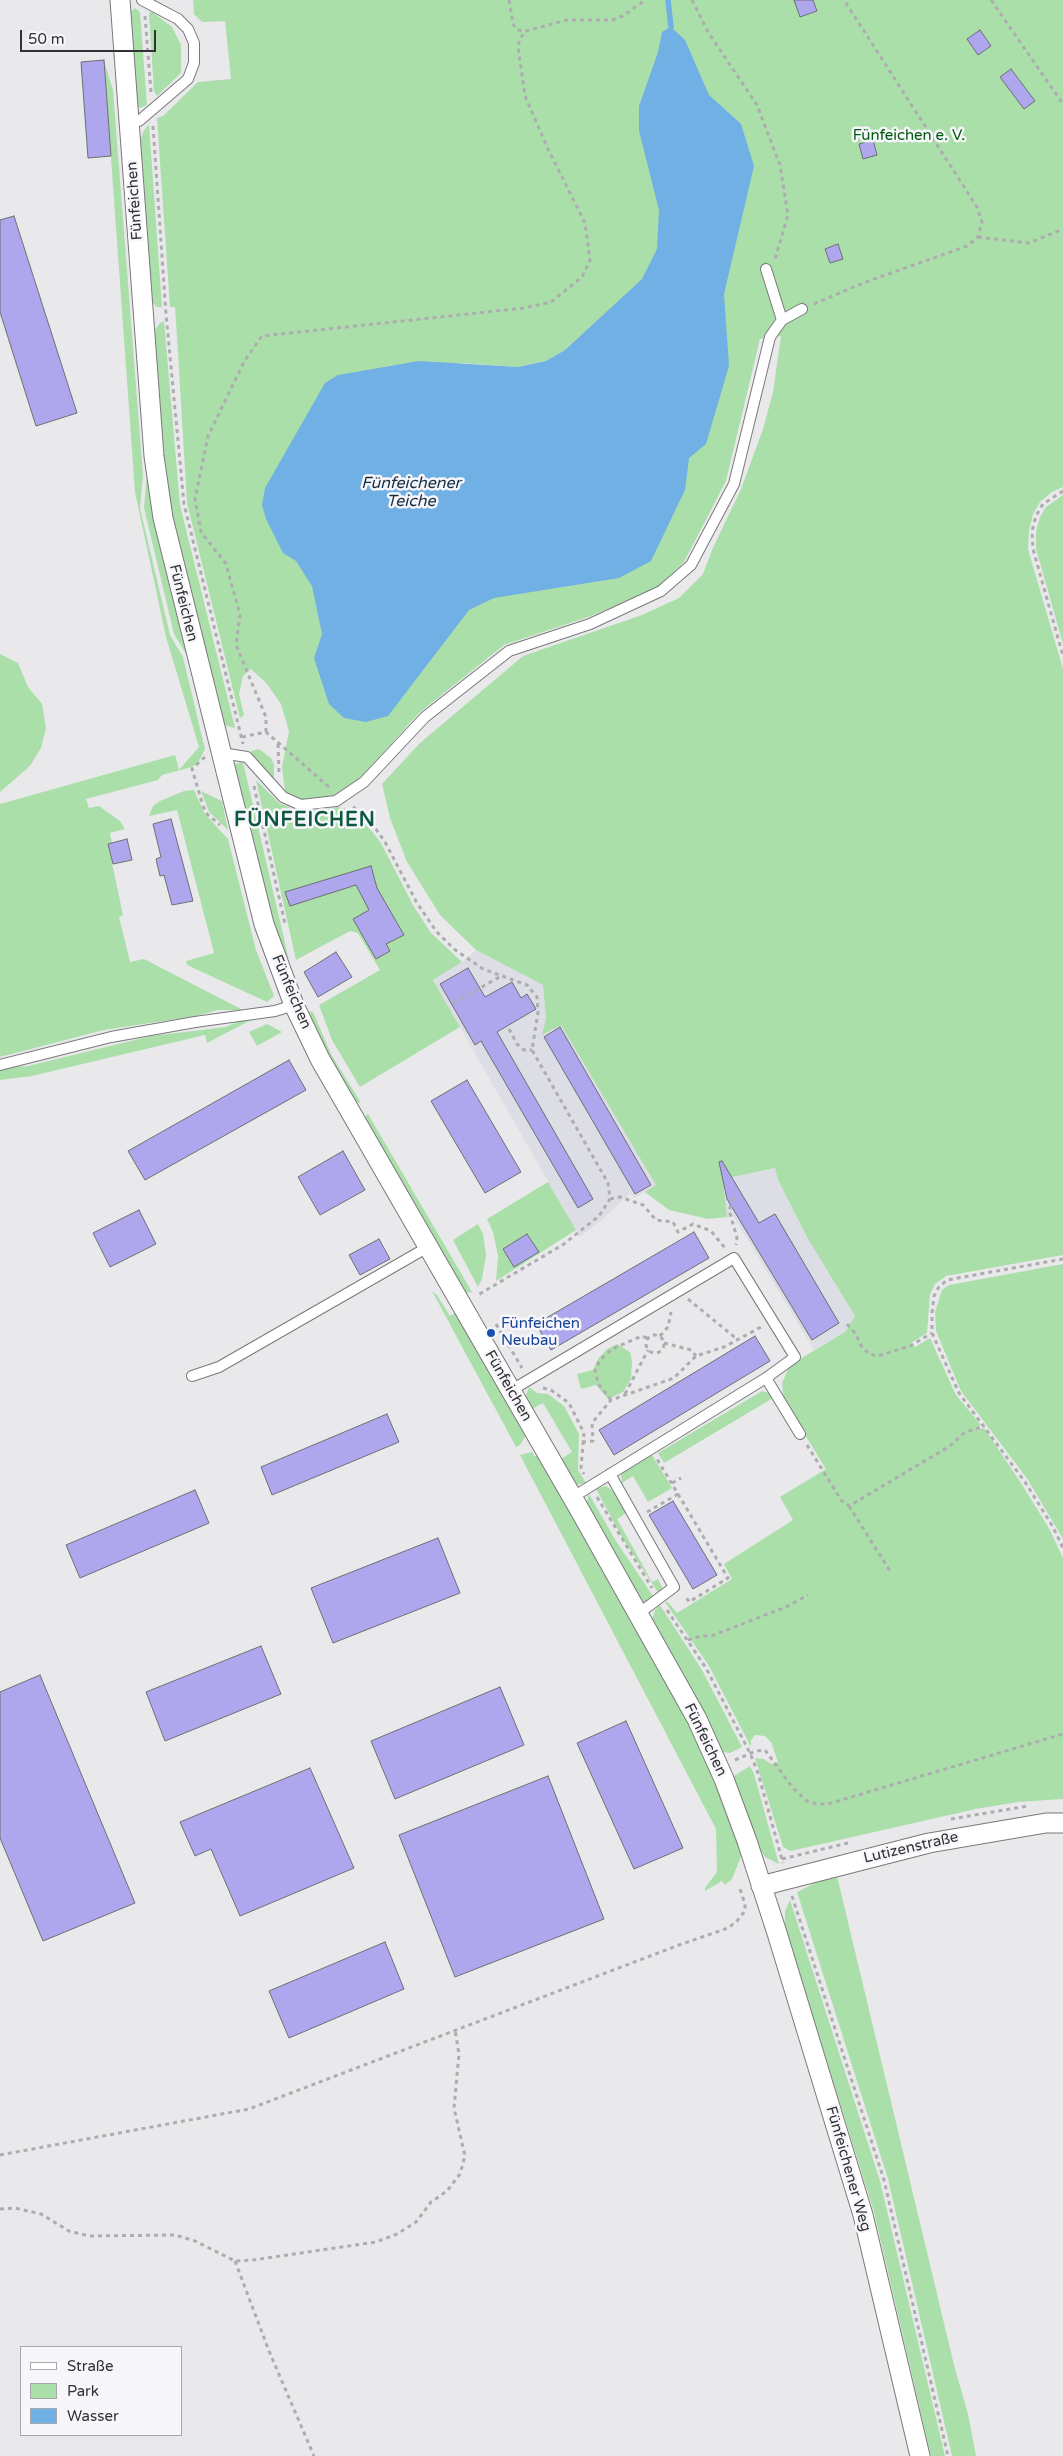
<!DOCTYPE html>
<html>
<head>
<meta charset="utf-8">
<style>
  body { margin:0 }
  #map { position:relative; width:1063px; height:2456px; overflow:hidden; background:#e9e9ec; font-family:"Varela Round",sans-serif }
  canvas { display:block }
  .legend { position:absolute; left:20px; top:2346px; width:162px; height:90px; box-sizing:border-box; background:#f7f6fa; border:1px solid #a8a8ab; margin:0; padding:6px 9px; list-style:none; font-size:15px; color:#323234 }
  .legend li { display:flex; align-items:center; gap:10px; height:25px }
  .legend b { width:25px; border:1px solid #a8a8ab }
  .scale { position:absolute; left:20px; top:30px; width:136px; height:22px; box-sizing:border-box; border:2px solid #323234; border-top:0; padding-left:6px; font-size:15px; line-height:18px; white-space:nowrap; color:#323234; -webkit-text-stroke:4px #f7f6fa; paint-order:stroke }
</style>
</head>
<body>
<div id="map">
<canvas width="1063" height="2456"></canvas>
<ul class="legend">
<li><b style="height:6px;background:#fff"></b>Straße</li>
<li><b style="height:14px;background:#abdfaa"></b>Park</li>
<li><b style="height:14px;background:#70b0e4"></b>Wasser</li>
</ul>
<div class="scale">50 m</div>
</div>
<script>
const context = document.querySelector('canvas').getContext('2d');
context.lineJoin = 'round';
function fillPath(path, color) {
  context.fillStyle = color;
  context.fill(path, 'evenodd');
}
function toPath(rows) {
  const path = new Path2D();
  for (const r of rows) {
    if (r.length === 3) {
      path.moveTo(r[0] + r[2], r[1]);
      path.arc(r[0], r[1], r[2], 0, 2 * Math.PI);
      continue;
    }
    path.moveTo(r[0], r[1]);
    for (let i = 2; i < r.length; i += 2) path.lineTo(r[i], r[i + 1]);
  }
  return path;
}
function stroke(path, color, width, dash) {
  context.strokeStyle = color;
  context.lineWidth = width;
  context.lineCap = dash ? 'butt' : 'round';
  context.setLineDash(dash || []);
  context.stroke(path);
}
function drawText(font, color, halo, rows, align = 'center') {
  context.font = font + ' "Varela Round",sans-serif';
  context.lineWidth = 5;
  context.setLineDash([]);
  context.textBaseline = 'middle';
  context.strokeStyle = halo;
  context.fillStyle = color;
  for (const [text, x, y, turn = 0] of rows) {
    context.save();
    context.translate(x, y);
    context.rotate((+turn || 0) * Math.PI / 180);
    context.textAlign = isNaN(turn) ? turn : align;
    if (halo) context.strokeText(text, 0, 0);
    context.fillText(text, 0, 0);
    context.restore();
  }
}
fillPath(toPath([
  [476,950,543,985,546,1018,543,1035,561,1024,657,1185,634,1198,630,1193,603,1219,580,1237,433,980,462,962],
  [775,1168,778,1180,808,1239,855,1316,845,1332,814,1350,734,1217,727,1217,724,1210,725,1191,723,1179]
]), '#dddde6');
fillPath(toPath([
  [193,0,1063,0,1063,487,1052,492,1040,502,1033,514,1029,531,1028,549,1063,669,1063,1255,946,1276,935,1284,930,1295,927,1333,911,1343,915,1347,930,1338,956,1395,981,1425,976,1427,978,1429,984,1428,1021,1483,1050,1530,1063,1558,1063,1799,1018,1802,976,1809,795,1850,790,1851,783,1847,755,1758,764,1759,771,1764,778,1762,771,1742,765,1736,755,1735,751,1740,751,1747,709,1666,665,1602,668,1602,677,1613,732,1579,724,1564,793,1520,780,1497,826,1469,784,1401,782,1383,790,1365,845,1332,855,1316,808,1239,778,1180,775,1168,723,1179,727,1217,708,1219,669,1210,645,1192,656,1185,561,1025,542,1035,546,1018,543,985,476,950,440,915,407,862,390,818,382,784,420,743,523,656,642,615,679,598,703,574,712,550,741,489,763,429,773,392,781,336,760,339,726,481,684,562,657,588,591,616,504,645,419,713,361,777,331,798,302,800,285,791,282,767,289,731,281,704,267,684,251,669,243,676,239,694,244,715,240,718,187,503,177,337,175,307,170,307,157,118,163,116,198,82,231,79,225,21,202,22,194,14],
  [658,292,292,536,460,363,518,367,546,361,565,350,608,311],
  [135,8,140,12,147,105,140,108,137,106,130,12],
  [151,11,172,27,181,45,181,73,157,96,154,91,149,14],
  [104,61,113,90,143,475,140,508,170,635,183,657,205,749,198,763,192,767,162,775,158,780,86,799,89,808,99,806,120,821,125,829,110,833,112,843,108,844,123,915,119,917,130,962,144,959,243,1010,218,1010,196,1016,104,1030,0,1057,0,804,175,755,179,770,199,747,166,637,135,492],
  [149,124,162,307,157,307,152,302,140,143,143,132],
  [164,321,180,505,235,728,224,725,172,519,164,456,154,331,160,323],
  [147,472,155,519,188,657,174,634,144,508],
  [1063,495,1063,644,1036,549,1036,531,1040,517,1046,507],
  [0,654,18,663,28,687,42,704,46,728,41,748,30,766,0,792],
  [259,749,271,758,274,765,274,780,252,756,251,751],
  [243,762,289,960,272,923,232,769,235,764],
  [256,780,279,803,299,811,320,811,337,807,347,809,363,820,381,843,413,905,431,933,462,962,433,980,460,1027,360,1087,332,1040,319,1005,380,970,358,933,350,931,296,960],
  [194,790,205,814,228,839,256,950,274,996,267,1002,187,965,186,961,214,953,177,810,149,816,153,806,160,801,184,791],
  [201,791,222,801,228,830,209,812],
  [305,1011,313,1012,331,1054,361,1103,355,1102,327,1056],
  [253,1019,207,1043,205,1035,32,1076,0,1080,0,1070,9,1067,28,1066,151,1036,226,1027,242,1020],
  [267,1024,282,1032,257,1046,249,1032],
  [368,1114,472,1292,465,1293,364,1118],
  [548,1182,576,1230,496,1281,498,1256,493,1232,487,1219],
  [478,1224,483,1234,486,1255,482,1279,478,1287,453,1240],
  [1063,1264,1063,1539,1028,1480,961,1391,936,1331,935,1312,942,1290,949,1285],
  [432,1291,437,1295,450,1316,455,1313,524,1431,525,1437,520,1445,516,1447],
  [617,1344,630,1352,632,1361,631,1379,623,1392,608,1399,596,1385,581,1389,577,1374,593,1370,598,1359,607,1349],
  [529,1387,537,1393,548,1394,564,1406,579,1434,578,1470,586,1483,575,1485,561,1459,572,1452,543,1403,532,1409,526,1395],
  [762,1391,769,1393,773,1398,664,1463,658,1453],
  [532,1452,534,1456,539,1456,688,1722,717,1784,742,1854,732,1879,725,1885,722,1881,705,1891,705,1888,717,1872,716,1829,520,1455],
  [652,1455,672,1488,648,1502,633,1476,622,1483,621,1474],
  [606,1486,616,1493,628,1512,617,1519,652,1582,658,1579,662,1587,659,1594,623,1539,596,1489],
  [589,1494,616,1541,655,1599,642,1603,586,1504],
  [660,1605,702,1670,742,1747,730,1753,723,1752,705,1714,652,1620,655,1610],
  [750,1766,754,1774,779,1864,765,1857,757,1845,734,1776],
  [837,1876,954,2365,968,2414,976,2456,952,2456,888,2179,797,1892,817,1882],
  [790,1900,880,2181,945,2456,931,2456,874,2212,785,1927,785,1911]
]), '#abdfaa');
fillPath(toPath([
  [671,27,685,40,709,95,741,124,754,166,724,294,729,366,706,444,689,458,685,490,651,561,619,578,494,598,469,610,388,716,366,722,344,718,329,704,314,658,322,634,312,586,296,561,283,553,266,519,262,505,265,488,325,383,338,375,419,361,518,367,546,361,565,350,642,279,657,249,659,210,639,131,639,106,658,52,662,32]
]), '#70b0e4');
stroke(toPath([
  [668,0,671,27]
]), '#70b0e4', 5.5);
const building = toPath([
  [794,0,813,0,817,11,800,17,794,0],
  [980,30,991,46,978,55,967,39,980,30],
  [104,60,111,156,88,158,81,62,104,60],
  [1011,69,1035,101,1024,109,1000,77,1011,69],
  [873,140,877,155,863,159,859,144,873,140],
  [14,216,77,413,36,426,0,312,0,220,14,216],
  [838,244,843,259,830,263,825,249,838,244],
  [171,819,193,901,172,905,164,875,160,876,156,859,161,857,153,824,171,819],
  [127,839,132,860,113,864,108,844,127,839],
  [371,866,377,888,404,935,386,944,390,951,376,959,353,919,369,910,356,885,290,906,285,892,371,866],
  [336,952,352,977,318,997,304,972,336,952],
  [468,968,485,997,512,982,521,998,527,994,536,1009,497,1032,593,1199,578,1208,481,1041,475,1045,440,984,468,968],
  [560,1027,651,1185,635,1194,544,1037,560,1027],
  [289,1060,306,1090,145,1180,128,1151,289,1060],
  [467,1080,521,1172,485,1193,431,1101,467,1080],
  [343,1151,365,1190,320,1215,298,1177,343,1151],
  [722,1161,759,1223,775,1214,839,1323,812,1340,727,1199,719,1162,722,1161],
  [139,1210,156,1244,110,1267,93,1233,139,1210],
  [694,1232,709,1258,551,1350,536,1324,694,1232],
  [527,1234,539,1252,514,1267,503,1249,527,1234],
  [379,1239,390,1259,360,1275,349,1255,379,1239],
  [755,1336,770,1361,614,1455,599,1430,755,1336],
  [387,1414,399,1442,272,1495,261,1467,387,1414],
  [195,1490,209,1523,80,1578,66,1545,195,1490],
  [673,1501,717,1575,693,1589,649,1515,673,1501],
  [438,1538,460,1593,333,1643,311,1588,438,1538],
  [261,1646,281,1694,165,1741,146,1692,261,1646],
  [40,1675,135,1903,43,1941,0,1838,0,1692,40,1675],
  [500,1687,524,1745,395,1799,371,1741,500,1687],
  [626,1721,683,1848,634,1869,577,1743,626,1721],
  [310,1768,354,1868,240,1916,211,1849,195,1856,180,1822,310,1768],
  [548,1776,604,1919,455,1977,399,1835,548,1776],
  [385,1942,404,1989,289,2038,269,1991,385,1942]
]);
fillPath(building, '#aea7ee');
stroke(building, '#6e6e71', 1);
const lane = toPath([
  [129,122,139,121,188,79,194,63,194,43,188,29,178,19,142,0],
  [766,269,782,320],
  [221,753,247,757,283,797,301,805,336,801,364,782,425,717,509,651,590,624,661,591,691,565,734,484,770,337,782,320,802,309],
  [0,1065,111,1037,195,1022,275,1011,294,1005],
  [192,1376,219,1367,428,1247],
  [766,1378,800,1434],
  [510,1391,734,1258,795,1357,766,1378,573,1497],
  [610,1474,674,1587,638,1614]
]);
const street = toPath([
  [120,0,154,456,163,518,264,924,294,1005,320,1059,582,1514,697,1719,724,1779,747,1841,777,1933,863,2215,920,2456],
  [761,1886,929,1843,1046,1823,1063,1823]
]);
stroke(lane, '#79797b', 12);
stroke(street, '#79797b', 21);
stroke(toPath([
  [509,0,513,24,517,30,526,31,567,20,612,20,623,16,645,0],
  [692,0,708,32,757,105,780,165,788,215,775,259],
  [991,0,1063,104],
  [145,16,151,92],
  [153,126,166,314,184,504,243,744],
  [978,237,1029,243,1063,229],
  [814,304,863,283,967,246,978,237,982,222,977,207,844,0],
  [1063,491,1043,504,1036,516,1032,531,1033,549,1063,656],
  [266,732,266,717,236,645,240,615,226,564,201,532,195,499,208,436,245,360,262,336,524,308,551,302,582,277,590,260,585,223,548,149,525,96,518,47,520,38,526,31],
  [242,737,266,732,329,787],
  [278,744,279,772],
  [205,757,192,769,203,806,207,814,220,825],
  [254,786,285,924],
  [353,807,368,818,385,842,417,903,436,931,454,949,483,969,527,985,537,997,538,1012,532,1050,608,1183,610,1199,599,1216,564,1244,478,1295],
  [454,1003,501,976],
  [509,1029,517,1044,524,1050,532,1050],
  [734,1198,729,1210,737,1238,736,1245],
  [610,1199,620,1197,643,1205,656,1220,673,1222,678,1232,693,1224,711,1231,725,1248],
  [1063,1259,947,1280,939,1287,934,1296,932,1313,932,1333,959,1393,1025,1482,1053,1527,1063,1548],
  [688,1299,738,1340],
  [496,1324,522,1368],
  [847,1324,855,1333,862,1347,869,1354,878,1356,910,1346,932,1333],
  [655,1344,9],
  [660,1336,668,1327,671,1312],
  [664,1343,691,1350,696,1356],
  [543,1388,551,1390,569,1403,584,1433,581,1468,584,1474],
  [625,1394,648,1350],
  [611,1400,598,1383,595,1370,600,1360,612,1349,642,1336,647,1338],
  [582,1442,593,1441,592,1423,611,1400,674,1378,696,1356,724,1347,761,1327],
  [807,1445,841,1500,849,1506,950,1446,964,1433,984,1426],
  [672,1483,681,1478],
  [678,1494,728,1578,689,1602,685,1595],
  [597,1497,652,1588],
  [849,1506,890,1571],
  [647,1512,678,1494,657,1459],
  [667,1610,706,1668,750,1753,758,1773,783,1863],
  [688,1640,701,1636,711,1636,786,1607,808,1595],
  [735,1760,756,1751,765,1750,793,1788,807,1801,817,1804,828,1804,1063,1734],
  [951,1819,1028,1806],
  [782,1859,852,1842],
  [792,1896,884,2180,948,2456],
  [0,2155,249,2109,679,1945,728,1928,737,1921,745,1911,745,1904,740,1889],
  [0,2209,15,2208,41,2214,69,2231,89,2236,175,2235,195,2241,235,2261,253,2260,376,2242,397,2234,416,2222,431,2202,447,2191,460,2174,465,2156,454,2108,459,2054,455,2030],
  [235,2261,269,2351,314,2456]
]), '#adadaf', 3, [4, 4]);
stroke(lane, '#fff', 10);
stroke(street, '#fff', 19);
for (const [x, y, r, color] of [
  [491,1333,5,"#1a4fb4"]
]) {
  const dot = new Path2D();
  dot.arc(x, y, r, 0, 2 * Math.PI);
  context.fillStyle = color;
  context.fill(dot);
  stroke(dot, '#f7f6fa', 2);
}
drawText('15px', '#00590e', '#f7f6fa', [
  ["Fünfeichen e. V.",909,136]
]);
drawText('15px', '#323234', '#f7f6fa', [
  ["Fünfeichen",135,201,-94],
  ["Fünfeichen",183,603,76],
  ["Fünfeichen",291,992,67],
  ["Fünfeichen",508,1386,60],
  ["Fünfeichen",705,1740,64],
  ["Lutizenstraße",911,1848,-13],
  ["Fünfeichener Weg",848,2169,74]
]);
drawText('15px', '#164399', '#f7f6fa', [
  ["Fünfeichen",501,1324],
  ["Neubau",501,1341]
], 'left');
drawText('italic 16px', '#132e44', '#f7f6fa', [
  ["Fünfeichener",411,484],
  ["Teiche",411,502]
]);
context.letterSpacing = '1px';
drawText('bold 20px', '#0e5840', '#f7f6fa', [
  ["FÜNFEICHEN",305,821]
]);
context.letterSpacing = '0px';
</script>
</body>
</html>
